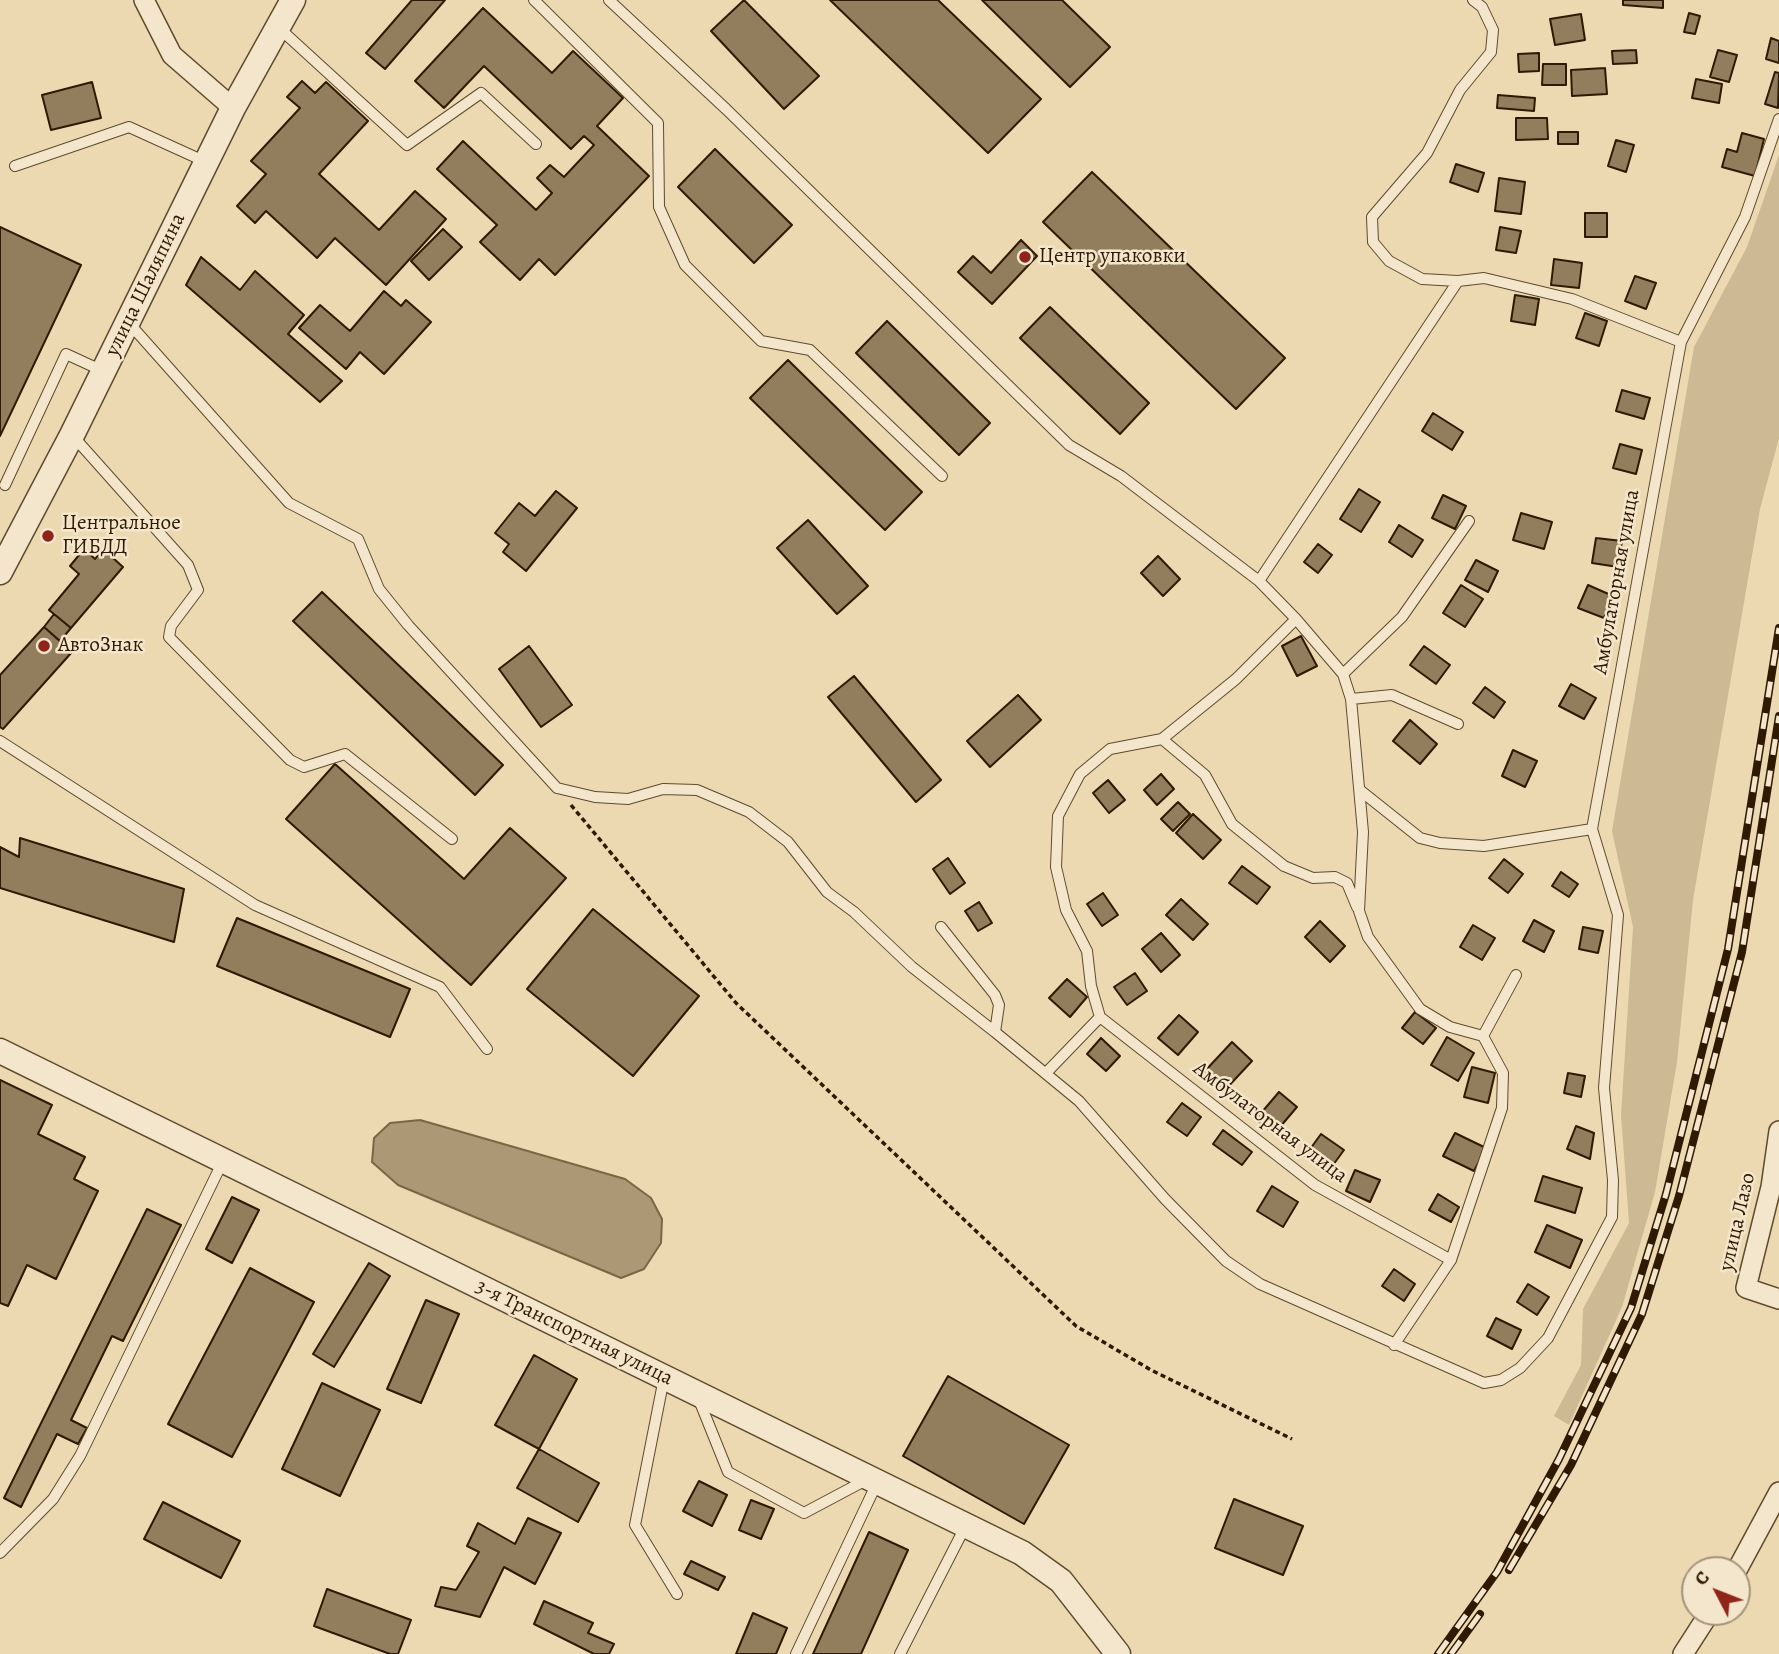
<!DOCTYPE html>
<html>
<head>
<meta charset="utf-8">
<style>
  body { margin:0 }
  #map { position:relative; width:1779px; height:1654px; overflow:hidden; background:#edd9b1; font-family:Alegreya,serif }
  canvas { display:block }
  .north { position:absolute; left:1681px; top:1556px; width:70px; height:70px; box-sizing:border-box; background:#f3e6cc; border:2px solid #a5947b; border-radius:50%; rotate:312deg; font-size:19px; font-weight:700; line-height:28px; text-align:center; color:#2f1a01 }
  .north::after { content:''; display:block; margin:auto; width:24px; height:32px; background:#8f2418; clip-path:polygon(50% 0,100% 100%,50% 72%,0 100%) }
</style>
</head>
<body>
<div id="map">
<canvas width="1779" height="1654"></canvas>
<div class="north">С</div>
</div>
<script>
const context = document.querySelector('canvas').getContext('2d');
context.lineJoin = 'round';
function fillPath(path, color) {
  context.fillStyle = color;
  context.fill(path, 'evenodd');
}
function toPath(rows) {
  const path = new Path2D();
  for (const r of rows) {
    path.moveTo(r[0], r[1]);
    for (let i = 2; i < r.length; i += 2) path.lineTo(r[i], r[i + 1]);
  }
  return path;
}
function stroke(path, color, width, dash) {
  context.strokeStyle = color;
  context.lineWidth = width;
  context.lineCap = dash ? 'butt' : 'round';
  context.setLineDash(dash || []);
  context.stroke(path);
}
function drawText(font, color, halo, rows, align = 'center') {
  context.font = font + ' Alegreya,serif';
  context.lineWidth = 5;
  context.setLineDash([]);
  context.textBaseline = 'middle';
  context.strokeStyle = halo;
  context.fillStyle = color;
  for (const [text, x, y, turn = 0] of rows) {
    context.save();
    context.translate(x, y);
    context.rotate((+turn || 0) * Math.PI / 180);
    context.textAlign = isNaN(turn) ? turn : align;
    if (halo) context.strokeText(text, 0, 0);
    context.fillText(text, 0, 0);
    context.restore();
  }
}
fillPath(toPath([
  [1779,155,1779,438,1760,509,1693,900,1677,1062,1655,1192,1622,1307,1569,1425,1554,1416,1581,1365,1583,1309,1629,1223,1621,1115,1633,927,1612,831,1694,347,1747,247]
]), '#cdb993');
const water = toPath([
  [420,1120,625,1179,651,1198,662,1219,661,1243,644,1269,621,1278,398,1185,372,1162,374,1138,390,1123,420,1120]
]);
fillPath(water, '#ac9875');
stroke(water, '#7a6647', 2);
const building = toPath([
  [412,0,445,0,385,69,366,53,412,0],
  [744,0,819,76,784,109,711,31,744,0],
  [830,0,938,0,1041,99,988,153,830,0],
  [982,0,1062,0,1110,47,1070,87,982,0],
  [1623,0,1663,0,1663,8,1623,5,1623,0],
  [483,8,552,73,573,51,623,98,597,126,649,176,555,275,539,259,520,280,480,242,497,225,437,169,463,141,536,210,552,193,537,178,550,165,564,177,594,145,584,136,571,149,484,66,444,108,415,81,483,8],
  [1689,13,1700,16,1695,34,1684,32,1689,13],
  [1581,14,1585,40,1555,45,1550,19,1581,14],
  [1771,38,1779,41,1779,63,1766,59,1771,38],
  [1636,50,1637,63,1613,64,1612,51,1636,50],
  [1718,50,1737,55,1729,82,1710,77,1718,50],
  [1539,53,1539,71,1519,72,1518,54,1539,53],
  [1543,64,1566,64,1566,85,1542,85,1543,64],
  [1605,68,1607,94,1572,96,1571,70,1605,68],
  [1775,72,1779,73,1778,108,1765,104,1775,72],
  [1696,79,1722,84,1719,103,1692,98,1696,79],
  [302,81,315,93,326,82,368,121,319,174,379,230,415,191,446,219,386,285,335,238,317,258,266,211,255,223,237,206,266,174,251,161,300,108,287,97,302,81],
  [92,82,101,118,51,130,42,95,92,82],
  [1498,95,1535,98,1534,111,1497,108,1498,95],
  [1516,118,1547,118,1548,139,1516,140,1516,118],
  [1558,132,1578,132,1578,144,1558,144,1558,132],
  [1742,133,1764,139,1755,176,1722,167,1727,149,1737,152,1742,133],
  [1616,140,1634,145,1626,172,1608,166,1616,140],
  [715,149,792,225,754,263,678,187,715,149],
  [1456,164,1484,173,1478,192,1450,182,1456,164],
  [1092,172,1285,358,1236,409,1043,222,1092,172],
  [1499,178,1525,182,1521,214,1495,211,1499,178],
  [1585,213,1607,213,1607,237,1585,237,1585,213],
  [0,227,81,265,0,436,0,227],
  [1500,227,1521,231,1516,253,1496,250,1500,227],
  [443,229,462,247,429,280,411,261,443,229],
  [1021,240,1037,256,992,304,958,272,973,256,991,273,1021,240],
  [201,257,240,290,255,271,304,315,288,334,342,381,320,402,186,285,201,257],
  [1554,259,1582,263,1579,288,1551,285,1554,259],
  [1635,276,1656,283,1646,309,1625,301,1635,276],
  [384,291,401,306,406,300,431,322,384,374,360,352,346,369,299,328,320,305,350,331,384,291],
  [1515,295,1539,299,1535,325,1511,321,1515,295],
  [1050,307,1149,403,1120,434,1020,338,1050,307],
  [1585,313,1607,321,1599,346,1576,338,1585,313],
  [887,321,990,423,959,455,856,353,887,321],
  [788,360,922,492,885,530,750,398,788,360],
  [1622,390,1650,398,1644,419,1616,411,1622,390],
  [1433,413,1463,432,1452,450,1422,431,1433,413],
  [1620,444,1642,450,1636,474,1613,468,1620,444],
  [1359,489,1380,502,1361,532,1340,519,1359,489],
  [556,491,577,508,526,571,503,552,509,544,495,533,519,503,535,516,556,491],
  [1443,495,1466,506,1455,529,1432,518,1443,495],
  [1521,513,1552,522,1544,549,1513,540,1521,513],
  [808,520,868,586,837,614,777,548,808,520],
  [1399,525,1423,540,1412,557,1389,542,1399,525],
  [1596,538,1622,541,1618,567,1592,563,1596,538],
  [1318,544,1332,555,1318,573,1304,562,1318,544],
  [84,549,95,559,103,549,123,567,71,628,49,610,79,574,70,566,84,549],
  [1158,556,1180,579,1163,596,1141,573,1158,556],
  [1476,560,1498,571,1488,592,1465,580,1476,560],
  [1461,585,1483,599,1465,627,1443,613,1461,585],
  [1588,585,1613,596,1604,618,1578,608,1588,585],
  [322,592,503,765,475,795,293,621,322,592],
  [54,614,71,628,60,641,44,627,54,614],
  [44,627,72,652,3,729,0,727,0,675,44,627],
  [1301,636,1317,666,1297,676,1282,646,1301,636],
  [529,646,572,705,541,727,499,669,529,646],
  [1424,646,1450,665,1436,684,1410,665,1424,646],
  [854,676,941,780,916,802,828,697,854,676],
  [1571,684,1596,698,1584,719,1559,706,1571,684],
  [1485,687,1505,702,1494,718,1473,703,1485,687],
  [1018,695,1041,720,990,767,967,741,1018,695],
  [1410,720,1437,744,1420,764,1393,741,1410,720],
  [1513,750,1537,761,1525,787,1502,776,1513,750],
  [335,764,464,879,510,828,566,878,471,985,286,819,335,764],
  [1161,774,1174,789,1157,805,1144,790,1161,774],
  [1108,780,1125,800,1109,813,1093,793,1108,780],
  [1178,802,1190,814,1173,831,1161,819,1178,802],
  [1193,814,1221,840,1203,859,1176,833,1193,814],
  [20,838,184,889,174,942,0,888,0,847,19,857,20,838],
  [948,858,965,883,950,894,933,869,948,858],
  [1504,859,1523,874,1508,893,1489,878,1504,859],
  [1242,866,1270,887,1257,904,1229,883,1242,866],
  [1561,872,1578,884,1569,897,1552,886,1561,872],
  [1103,893,1118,915,1102,926,1087,904,1103,893],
  [1181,899,1208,924,1193,940,1166,915,1181,899],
  [979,902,992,923,978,931,965,911,979,902],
  [593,909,699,996,633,1076,527,989,593,909],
  [237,918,410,989,390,1037,217,966,237,918],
  [1534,920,1554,931,1544,952,1523,941,1534,920],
  [1320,921,1345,946,1330,962,1305,937,1320,921],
  [1473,925,1495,938,1482,960,1460,947,1473,925],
  [1583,927,1603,931,1598,953,1579,949,1583,927],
  [1161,933,1180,955,1161,972,1142,949,1161,933],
  [1135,973,1147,991,1127,1005,1114,987,1135,973],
  [1067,979,1087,997,1070,1017,1049,998,1067,979],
  [1415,1012,1436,1028,1423,1044,1402,1028,1415,1012],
  [1179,1015,1198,1032,1178,1055,1158,1038,1179,1015],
  [1447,1037,1474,1053,1458,1081,1431,1065,1447,1037],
  [1101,1038,1120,1056,1106,1071,1087,1054,1101,1038],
  [1232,1042,1252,1061,1224,1091,1204,1072,1232,1042],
  [1472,1067,1495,1073,1488,1103,1464,1097,1472,1067],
  [1568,1073,1585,1076,1581,1097,1564,1093,1568,1073],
  [0,1080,52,1105,38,1134,85,1157,74,1179,98,1191,56,1279,27,1265,8,1306,0,1303,0,1080],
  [1279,1092,1297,1107,1274,1134,1256,1119,1279,1092],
  [1182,1103,1201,1117,1187,1136,1167,1122,1182,1103],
  [1576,1126,1594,1133,1590,1159,1567,1149,1576,1126],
  [1223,1130,1252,1152,1242,1165,1213,1144,1223,1130],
  [1455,1133,1486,1148,1474,1171,1443,1156,1455,1133],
  [1321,1134,1344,1150,1328,1172,1305,1156,1321,1134],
  [1355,1170,1380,1180,1370,1202,1346,1191,1355,1170],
  [1543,1176,1582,1188,1575,1213,1535,1201,1543,1176],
  [1272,1186,1298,1202,1283,1227,1257,1211,1272,1186],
  [1438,1194,1459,1207,1451,1222,1429,1210,1438,1194],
  [232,1197,259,1210,232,1263,206,1249,232,1197],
  [147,1209,181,1225,123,1341,112,1336,71,1420,87,1428,78,1444,57,1434,21,1507,4,1498,147,1209],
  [1547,1225,1582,1240,1570,1268,1535,1252,1547,1225],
  [369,1263,390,1276,334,1367,313,1354,369,1263],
  [250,1268,314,1302,232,1457,168,1424,250,1268],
  [1394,1269,1415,1284,1404,1301,1382,1286,1394,1269],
  [1528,1284,1549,1297,1537,1315,1517,1302,1528,1284],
  [426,1300,459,1314,421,1403,387,1389,426,1300],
  [1496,1318,1521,1330,1512,1349,1487,1336,1496,1318],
  [534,1355,577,1379,539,1449,495,1425,534,1355],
  [948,1376,1069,1445,1024,1524,903,1456,948,1376],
  [322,1383,380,1410,340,1496,282,1469,322,1383],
  [539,1449,599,1483,578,1522,517,1488,539,1449],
  [699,1481,727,1495,712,1526,683,1511,699,1481],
  [1234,1499,1303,1526,1283,1575,1215,1548,1234,1499],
  [751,1500,774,1509,761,1539,739,1530,751,1500],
  [163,1502,240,1541,221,1578,144,1539,163,1502],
  [528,1518,561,1533,535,1584,504,1567,480,1617,435,1606,441,1587,456,1590,479,1552,467,1546,478,1523,515,1544,528,1518],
  [869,1532,908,1550,861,1654,813,1654,869,1532],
  [691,1561,725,1577,718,1590,684,1574,691,1561],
  [327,1589,411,1620,398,1654,390,1654,314,1626,327,1589],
  [544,1601,593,1623,588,1633,614,1644,609,1654,594,1654,534,1624,544,1601],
  [753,1613,787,1628,776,1654,736,1654,753,1613]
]);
fillPath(building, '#927d5d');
stroke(building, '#2f1a01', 2);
const service = toPath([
  [534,0,658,123,659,207,685,265,761,341,810,350,942,476],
  [609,0,726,109,1069,445,1121,476,1259,581,1296,619,1236,679,1162,739,1110,749,1080,774,1058,816,1056,867,1066,910,1087,951,1091,986,1100,1017,1315,1185,1451,1260,1502,1108,1503,1073,1483,1036,1450,1027,1420,1009,1368,937,1359,911,1363,832,1351,699,1343,674,1296,619],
  [279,28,407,145,481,93,536,144],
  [15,166,129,127,206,162],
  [1458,281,1484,278,1572,299,1681,342],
  [128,322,289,503,358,539,379,589,408,625,557,788,595,797,628,799,663,789,697,790,749,812,788,842,827,892,854,912,912,967,995,1032],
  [73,436,188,565,198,590,171,626,169,637,290,760,304,767,345,754,452,839],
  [5,485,66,354,103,371],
  [1259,581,1458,281,1422,279,1389,261,1373,242,1372,217,1427,153,1460,90,1491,52,1493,30,1482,7,1473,0],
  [1343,674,1402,617,1469,521],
  [1351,699,1392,695,1458,724],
  [1162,739,1205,775,1232,824,1284,866,1313,878,1335,877,1347,883,1357,907],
  [0,741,255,905,440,987,487,1049],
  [1361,791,1420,838,1440,843,1484,846,1592,829],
  [941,927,995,995,999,1005,995,1032,1079,1101,1165,1199,1226,1261,1260,1284,1484,1383,1501,1380,1520,1368,1548,1338,1612,1217,1613,1180,1604,1088,1618,915,1592,829,1681,342,1745,217,1779,119],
  [1483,1036,1516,975],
  [1046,1073,1100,1017],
  [1394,1345,1451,1260],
  [664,1378,635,1525,677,1594],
  [699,1400,728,1472,804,1513,868,1479],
  [0,1553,53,1499,80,1456,223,1161],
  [796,1654,877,1483],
  [900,1654,965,1527]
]);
const minor = toPath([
  [144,0,172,55,233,108],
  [1779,1131,1771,1187,1746,1288,1779,1299],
  [1737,1570,1779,1492],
  [1683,1654,1710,1612]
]);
const tertiary = toPath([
  [0,572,72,435,233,108,293,0],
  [0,1051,1022,1553,1061,1581,1118,1654]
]);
stroke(service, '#5e4a2d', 12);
stroke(minor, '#5e4a2d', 22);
stroke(tertiary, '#5e4a2d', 27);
stroke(toPath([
  [571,805,736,1003,1076,1326,1151,1370,1292,1439]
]), '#2f1a01', 3.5, [5, 3.5]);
stroke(service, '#f3e6cc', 10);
stroke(minor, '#f3e6cc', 19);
stroke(tertiary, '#f3e6cc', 24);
const rail = toPath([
  [1509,1570,1571,1465,1642,1314,1679,1196,1742,952,1779,716],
  [1438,1654,1497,1572,1559,1459,1631,1308,1666,1194,1728,949,1779,628],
  [1451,1654,1480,1614]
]);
stroke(rail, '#2f1a01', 8);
stroke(rail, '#f3e6cc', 5, [16]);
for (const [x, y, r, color] of [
  [1025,257,7,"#8f2418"],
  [48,536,7,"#8f2418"],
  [44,646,7,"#8f2418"]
]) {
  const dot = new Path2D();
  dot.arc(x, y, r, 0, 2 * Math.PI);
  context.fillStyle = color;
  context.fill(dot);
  stroke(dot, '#f3e6cc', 2.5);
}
drawText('21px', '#2f1a01', '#f3e6cc', [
  ["Центр упаковки",1039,257],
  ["Центральное",62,524],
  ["ГИБДД",62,548],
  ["АвтоЗнак",58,646]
], 'left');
drawText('21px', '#2f1a01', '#f3e6cc', [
  ["улица Шаляпина",146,285,-64],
  ["Амбулаторная улица",1617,582,-80],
  ["Амбулаторная улица",1270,1123,37],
  ["улица Лазо",1738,1222,-77],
  ["3-я Транспортная улица",574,1333,26]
]);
</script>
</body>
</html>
